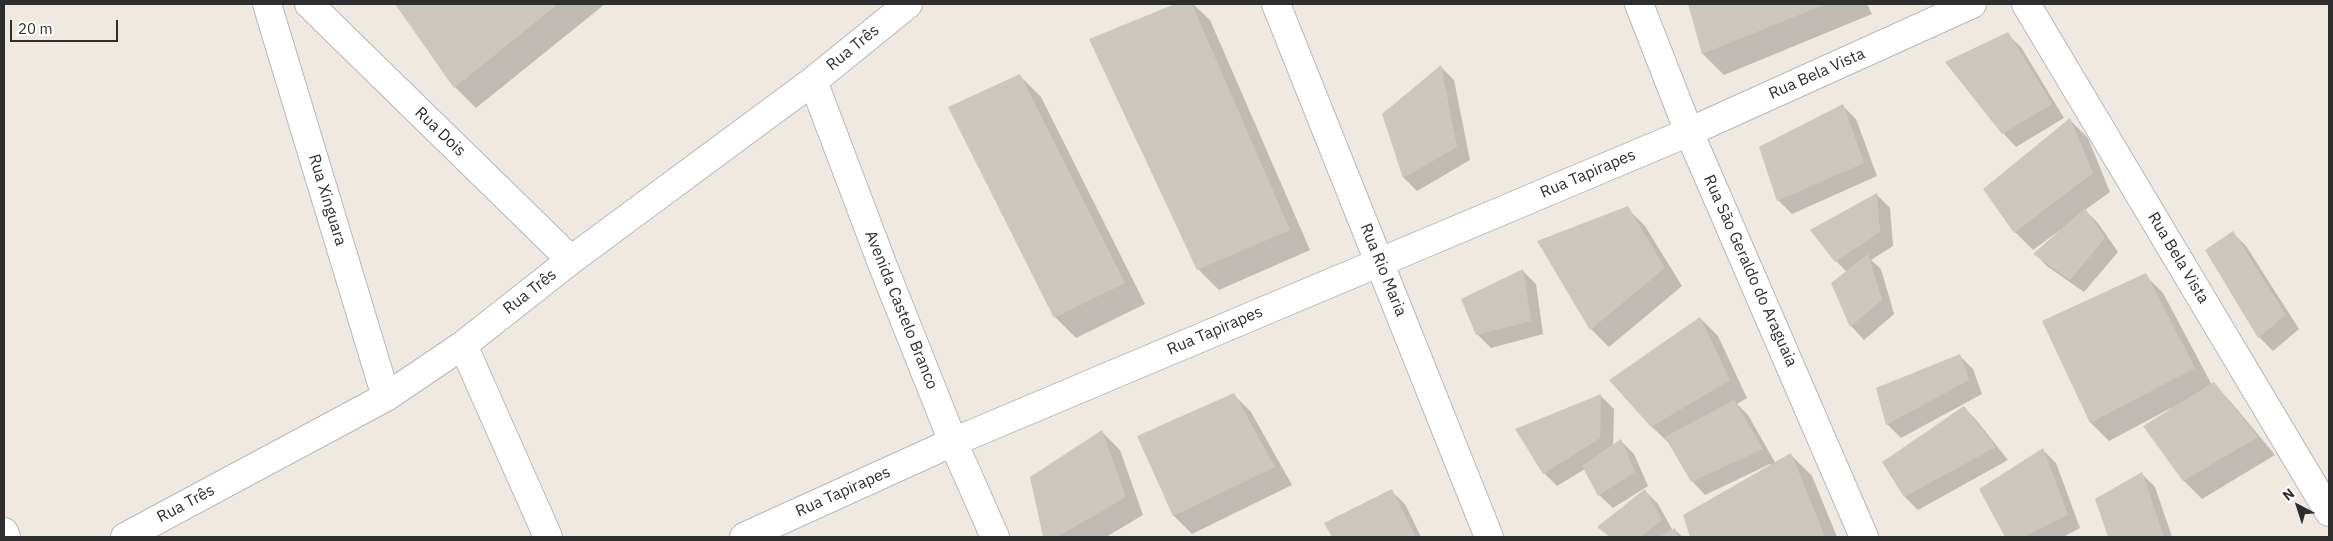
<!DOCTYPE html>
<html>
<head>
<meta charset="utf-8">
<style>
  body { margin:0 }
  #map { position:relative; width:2333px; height:541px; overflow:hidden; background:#efe9e1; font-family:"IBM Plex Sans",sans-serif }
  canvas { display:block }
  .frame { position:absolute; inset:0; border:5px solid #2e2e2e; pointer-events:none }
  .north { position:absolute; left:2273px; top:481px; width:50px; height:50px; -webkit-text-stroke:4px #fff; paint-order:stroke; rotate:320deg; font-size:14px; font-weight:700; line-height:20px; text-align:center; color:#2e2e2e }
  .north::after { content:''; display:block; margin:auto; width:18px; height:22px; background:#2e2e2e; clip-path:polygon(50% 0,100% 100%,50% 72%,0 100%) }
  .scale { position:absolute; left:10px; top:20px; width:108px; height:22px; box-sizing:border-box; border:2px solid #2e2e2e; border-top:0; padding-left:6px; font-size:15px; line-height:18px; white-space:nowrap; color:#2e2e2e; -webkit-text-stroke:4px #fff; paint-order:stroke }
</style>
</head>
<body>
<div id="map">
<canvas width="2333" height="541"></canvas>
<div class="frame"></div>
<div class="north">N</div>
<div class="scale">20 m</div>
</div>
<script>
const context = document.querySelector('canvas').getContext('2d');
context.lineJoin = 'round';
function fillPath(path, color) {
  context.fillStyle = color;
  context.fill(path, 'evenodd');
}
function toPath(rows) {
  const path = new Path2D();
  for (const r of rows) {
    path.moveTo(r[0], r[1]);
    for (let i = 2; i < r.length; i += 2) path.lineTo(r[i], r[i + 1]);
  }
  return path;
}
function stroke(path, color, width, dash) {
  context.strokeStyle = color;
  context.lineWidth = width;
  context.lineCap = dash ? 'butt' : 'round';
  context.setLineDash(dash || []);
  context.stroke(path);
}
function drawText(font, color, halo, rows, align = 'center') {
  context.font = font + ' "IBM Plex Sans",sans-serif';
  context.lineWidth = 5;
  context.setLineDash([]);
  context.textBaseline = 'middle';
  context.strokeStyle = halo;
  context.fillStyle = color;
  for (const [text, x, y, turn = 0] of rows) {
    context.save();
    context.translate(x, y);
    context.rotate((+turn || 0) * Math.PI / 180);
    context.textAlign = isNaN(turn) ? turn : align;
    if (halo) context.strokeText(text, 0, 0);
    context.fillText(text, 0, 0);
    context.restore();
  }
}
fillPath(toPath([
  [397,4,605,4,476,108,455,87],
  [1179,4,1193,4,1210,20,1310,250,1219,290,1198,269,1090,40],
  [1689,4,1867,4,1872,14,1724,75,1703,54],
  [2007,34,2021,47,2064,118,2016,147,2003,133],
  [1441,67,1454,80,1470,160,1417,191,1404,178,1383,114],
  [1020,76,1041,97,1145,304,1076,338,1055,317],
  [1843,106,1856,119,1877,176,1792,214,1778,200],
  [2070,120,2088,138,2110,192,2085,210,2098,223,2118,252,2084,292,2048,267,2035,254,2061,231,2060,230,2033,250,2015,232],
  [1877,195,1890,208,1893,246,1871,260,1881,269,1894,314,1864,340,1851,326,1833,283,1847,272,1836,261],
  [1627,208,1645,226,1682,286,1609,347,1591,329,1539,242],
  [2233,233,2246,246,2299,329,2273,351,2259,337,2207,251],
  [1523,271,1536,284,1543,334,1491,348,1477,334],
  [2145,275,2163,293,2212,385,2213,384,2231,402,2275,455,2202,499,2184,481,2145,427,2172,410,2171,408,2109,441,2091,423,2044,322],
  [1700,318,1718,336,1747,398,1737,404,1748,415,1776,464,1791,455,1812,476,1837,537,1691,537,1685,516,1771,466,1770,464,1705,495,1692,481,1670,444,1651,426],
  [1960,356,1973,369,1982,394,1901,438,1887,424,1878,389],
  [1233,394,1251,412,1292,485,1192,534,1174,516,1139,437],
  [1600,395,1614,409,1613,446,1621,441,1634,454,1648,486,1613,508,1599,495,1585,469,1557,486,1544,473],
  [1964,407,1977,421,2008,460,1918,510,1905,497],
  [1102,432,1120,450,1143,515,1106,537,1045,537,1031,477],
  [2043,450,2056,463,2080,528,2063,537,2007,537,1981,489],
  [2142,474,2155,487,2172,537,2109,537,2097,500],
  [1391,491,1405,504,1421,537,1333,537,1326,523],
  [1645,491,1658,504,1673,531,1675,530,1683,537,1610,537,1599,527]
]), '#0003');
fillPath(toPath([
  [395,4,558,4,454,88],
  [1175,4,1192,4,1290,230,1197,270,1089,39],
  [1688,4,1826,4,1702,54],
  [2008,32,2052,104,2002,134,1945,62],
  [1441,65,1457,147,1403,178,1382,114],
  [1020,74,1125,283,1054,318,948,107],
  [1843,104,1864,163,1777,201,1759,147],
  [2070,118,2093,173,2014,233,1983,189],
  [1877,193,1880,232,1835,262,1810,230],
  [1628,206,1665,268,1590,330,1537,241],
  [2085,208,2105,238,2070,280,2033,254],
  [2233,231,2286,315,2258,338,2205,250],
  [1868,254,1882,300,1850,327,1831,283],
  [1523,269,1531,321,1476,335,1461,299],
  [2146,273,2195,368,2090,423,2042,321],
  [1700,317,1730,380,1651,427,1609,380],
  [1960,354,1969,380,1886,425,1876,388],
  [2214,382,2258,437,2183,481,2143,426],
  [1234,393,1275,467,1173,516,1137,436],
  [1601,394,1600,438,1543,474,1515,429],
  [1734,400,1763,449,1691,482,1665,437],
  [1964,406,1996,447,1904,497,1882,462],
  [1102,430,1126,497,1057,537,1043,537,1030,477],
  [1621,439,1635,472,1598,496,1582,466],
  [2043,448,2068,515,2024,537,2005,537,1979,489],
  [1791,453,1825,537,1690,537,1683,515],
  [2142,472,2164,537,2108,537,2095,499],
  [1392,489,1416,537,1332,537,1324,523],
  [1645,489,1662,520,1640,537,1610,537,1597,527],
  [1675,528,1678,537,1659,537]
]), '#cbc7bf');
const street = toPath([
  [267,4,386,397],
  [309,4,571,260],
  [1276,4,1489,537],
  [1639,4,1689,132,1864,537],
  [2026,4,2329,512],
  [813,81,883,266,953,442,995,537],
  [463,345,548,537],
  [125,537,386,397,463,345,571,260,813,81,908,4],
  [744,537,953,442,1689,132,1972,4]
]);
const secondary = toPath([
  [4,532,6,537]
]);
stroke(street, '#b4b7c1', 30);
stroke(secondary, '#b4b7c1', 30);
stroke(street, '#fff', 28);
stroke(secondary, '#fff', 28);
drawText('16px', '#2e2e2e', '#fff', [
  ["Rua Três",853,48,-39],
  ["Rua Bela Vista",1817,74,-24],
  ["Rua Dois",440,132,44],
  ["Rua Tapirapes",1588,174,-23],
  ["Rua Xinguara",327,200,73],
  ["Rua Bela Vista",2178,258,59],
  ["Rua Rio Maria",1383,270,68],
  ["Rua São Geraldo do Araguaia",1750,271,66],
  ["Rua Três",530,292,-38],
  ["Avenida Castelo Branco",901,310,68],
  ["Rua Tapirapes",1215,331,-23],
  ["Rua Tapirapes",843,492,-24],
  ["Rua Três",186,504,-28]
]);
</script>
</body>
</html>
